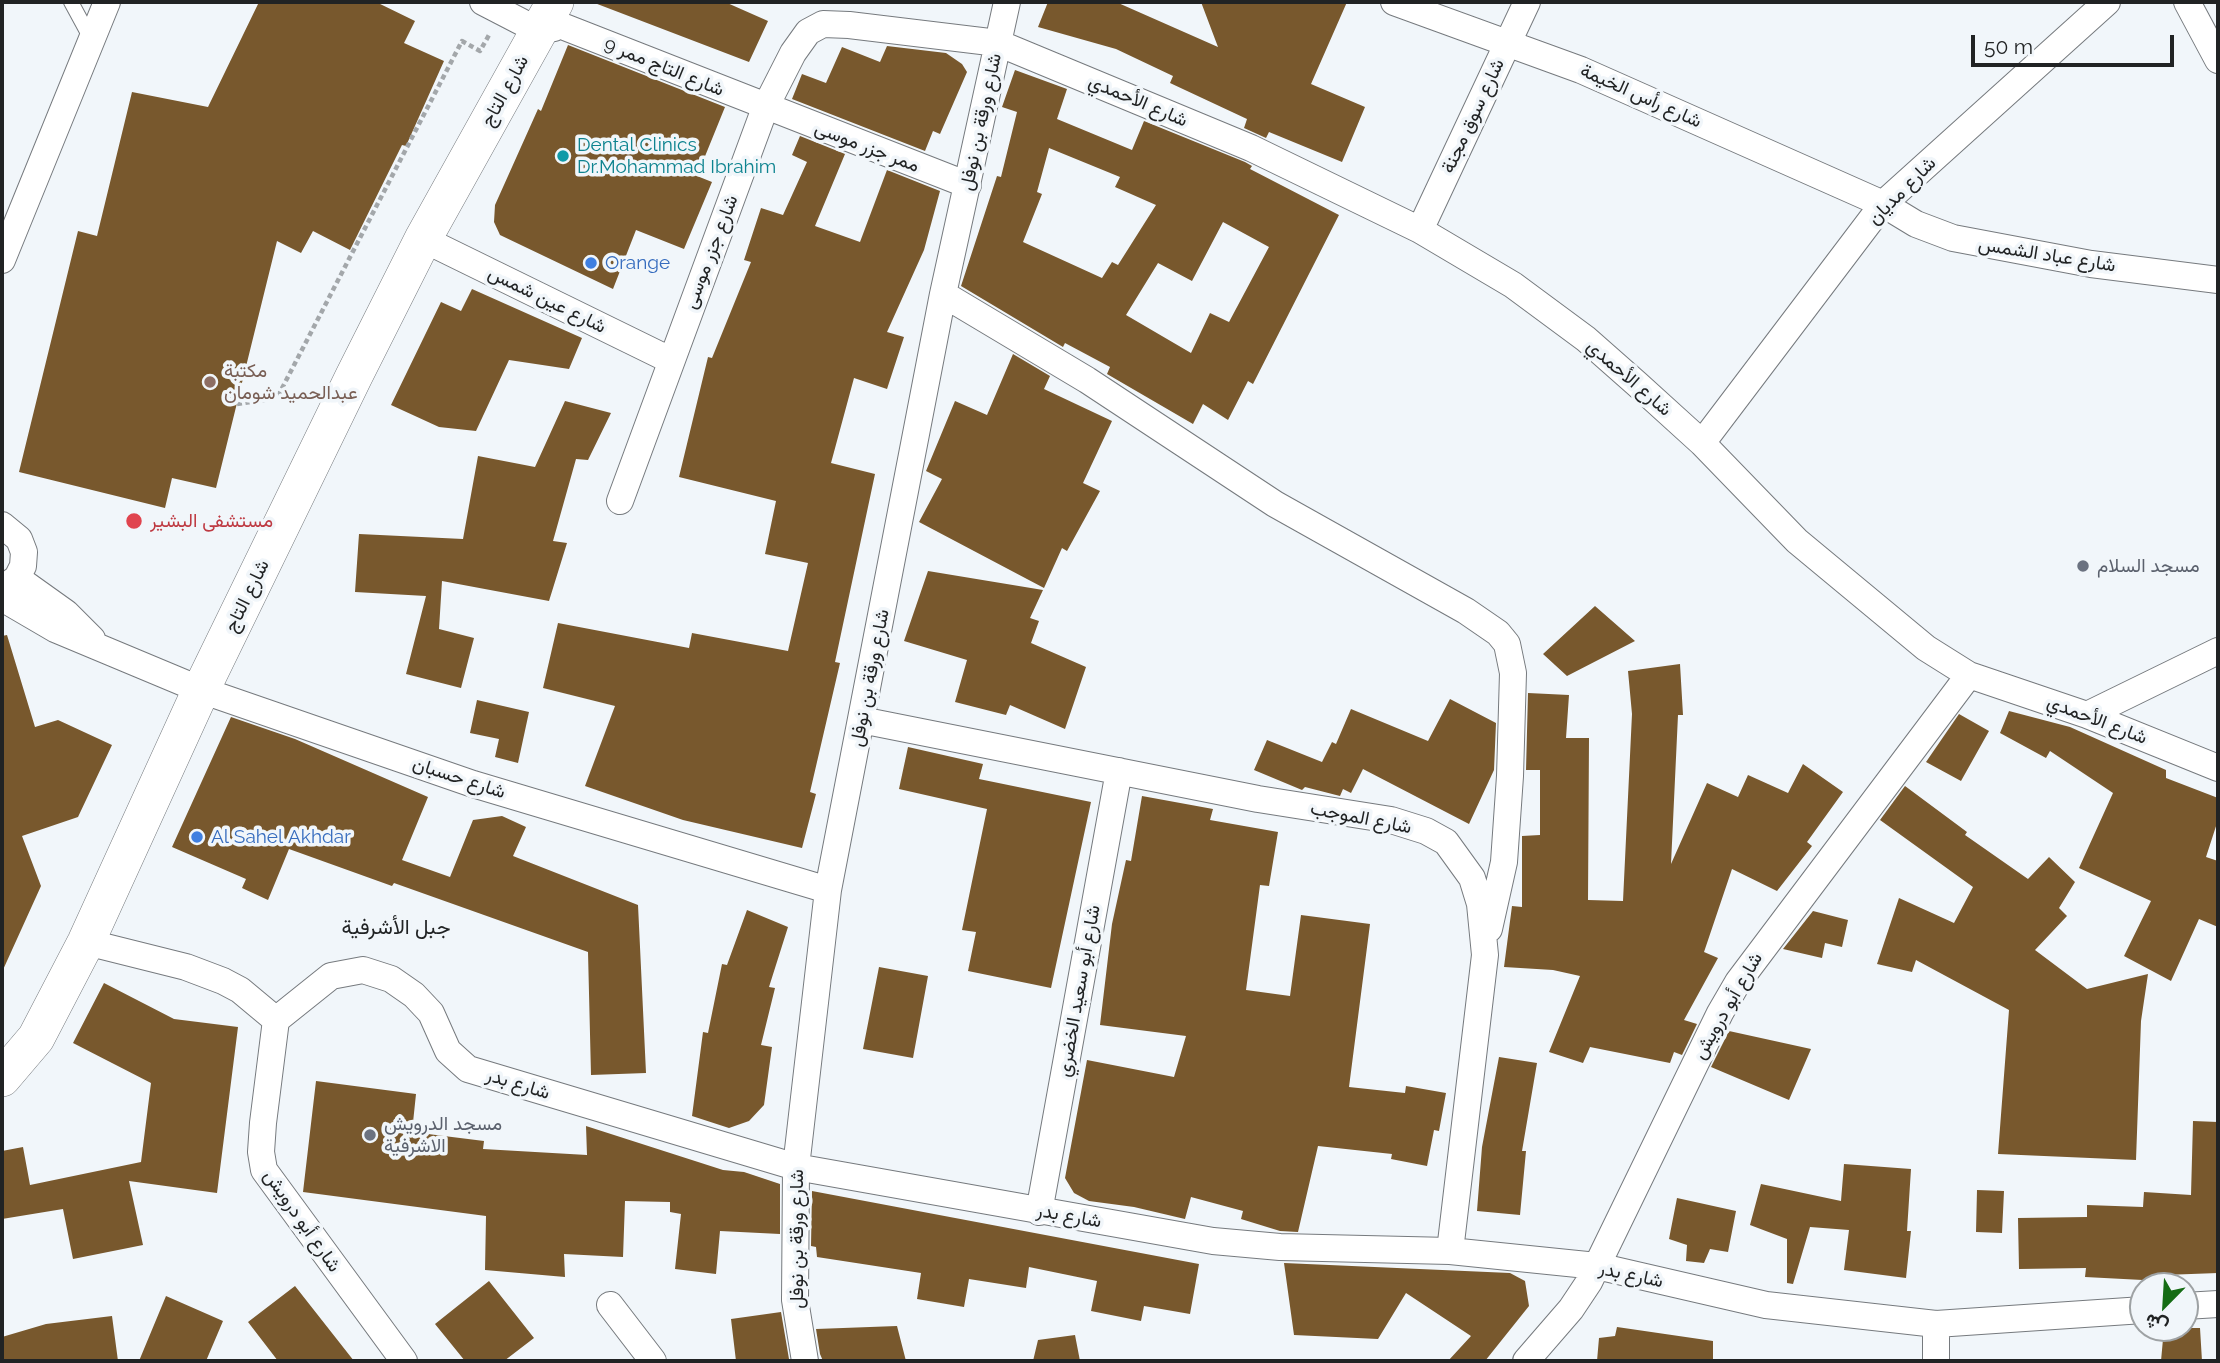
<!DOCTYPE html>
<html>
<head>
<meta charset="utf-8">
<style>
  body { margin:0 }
  #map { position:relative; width:2220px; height:1363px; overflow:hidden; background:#f1f6fa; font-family:Raleway,Vazirmatn,sans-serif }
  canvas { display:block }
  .frame { position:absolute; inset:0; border:4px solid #212324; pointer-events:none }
  .north { position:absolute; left:2129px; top:1272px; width:70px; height:70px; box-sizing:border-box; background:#f1f6fa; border:2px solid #9ea2a4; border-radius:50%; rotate:204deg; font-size:19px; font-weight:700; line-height:28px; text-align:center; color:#212324 }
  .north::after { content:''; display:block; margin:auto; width:24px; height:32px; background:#156c14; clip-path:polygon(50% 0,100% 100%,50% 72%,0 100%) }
  .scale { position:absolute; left:1971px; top:35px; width:203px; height:32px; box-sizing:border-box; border:4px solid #212324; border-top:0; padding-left:9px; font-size:21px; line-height:24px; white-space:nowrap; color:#212324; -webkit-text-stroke:5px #f1f6fa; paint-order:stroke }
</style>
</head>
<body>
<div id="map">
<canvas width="2220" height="1363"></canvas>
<div class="frame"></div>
<div class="north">ش</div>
<div class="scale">50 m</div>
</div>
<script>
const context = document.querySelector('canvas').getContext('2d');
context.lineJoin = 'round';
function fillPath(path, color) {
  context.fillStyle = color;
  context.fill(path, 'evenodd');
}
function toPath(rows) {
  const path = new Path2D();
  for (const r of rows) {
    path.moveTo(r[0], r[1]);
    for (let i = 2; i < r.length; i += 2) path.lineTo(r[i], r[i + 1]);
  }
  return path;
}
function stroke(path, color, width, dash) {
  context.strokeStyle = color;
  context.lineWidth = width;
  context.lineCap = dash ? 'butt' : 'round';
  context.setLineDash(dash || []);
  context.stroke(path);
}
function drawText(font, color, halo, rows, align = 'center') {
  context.font = font + ' Raleway,Vazirmatn,sans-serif';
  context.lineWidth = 7;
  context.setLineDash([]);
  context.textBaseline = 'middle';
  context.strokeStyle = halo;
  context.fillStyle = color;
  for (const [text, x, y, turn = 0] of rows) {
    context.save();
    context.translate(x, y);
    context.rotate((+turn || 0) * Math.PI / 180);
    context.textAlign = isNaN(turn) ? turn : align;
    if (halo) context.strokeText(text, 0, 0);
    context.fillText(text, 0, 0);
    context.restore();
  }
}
fillPath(toPath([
  [259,2,376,2,415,21,404,43,444,61,406,146,402,145,350,250,313,231,301,253,277,241,216,488,172,478,165,508,19,472,78,231,97,236,132,92,208,107],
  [592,2,725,2,768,21,749,62],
  [1048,2,1116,2,1218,47,1201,2,1347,2,1311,84,1365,107,1342,162,1269,132,1266,138,1244,128,1247,119,1170,83,1173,76,1116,49,1038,27],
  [568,45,725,107,697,176,712,182,684,249,636,230,613,289,500,235,494,222,495,205,538,109,541,111],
  [887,46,946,53,962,64,967,72,940,134,933,131,925,151,792,99,802,74,826,83,842,47,880,62],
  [1015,70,1067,89,1057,119,1132,150,1144,121,1245,162,1252,166,1250,169,1339,215,1253,384,1248,381,1228,420,1203,404,1193,424,1107,374,1110,367,1065,343,1063,347,961,286,997,176,1001,177,1017,112,1002,107],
  [1049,148,1120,177,1115,187,1156,205,1118,265,1112,262,1102,278,1023,242,1042,194,1037,192],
  [1223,222,1269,247,1229,322,1210,313,1191,353,1126,315,1158,263,1192,281],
  [800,136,845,154,815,226,860,242,887,170,940,191,924,250,887,332,904,337,887,389,854,378,831,463,875,474,835,662,840,663,810,792,816,794,802,848,683,820,585,786,615,706,543,688,558,623,689,648,692,633,788,651,808,563,765,554,776,501,679,477,708,357,712,358,751,262,744,260,761,208,783,215,807,162,792,155],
  [472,289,582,338,569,369,509,360,476,431,439,427,391,405,441,302,461,311],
  [1013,354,1050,376,1044,389,1112,421,1083,483,1100,491,1067,551,1062,548,1044,588,919,522,942,479,926,471,955,401,987,415],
  [565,401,611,413,588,460,576,459,553,541,567,543,549,601,442,581,439,629,474,638,461,688,406,674,426,596,355,592,359,534,463,539,478,456,535,467],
  [928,571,1043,590,1030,618,1039,621,1031,643,1086,667,1065,729,1010,705,1006,715,955,702,967,660,904,641],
  [1595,606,1635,641,1567,676,1543,654],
  [7,635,35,727,58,720,112,745,78,817,22,836,41,886,2,972,2,636],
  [1680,664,1683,715,1678,715,1671,864,1707,783,1738,797,1748,775,1788,793,1803,764,1843,792,1807,842,1812,846,1777,891,1732,869,1704,952,1718,958,1684,1020,1697,1024,1682,1055,1674,1052,1670,1063,1590,1047,1583,1063,1549,1052,1580,976,1553,970,1504,967,1512,906,1522,907,1522,836,1540,835,1540,770,1526,770,1528,693,1569,695,1566,738,1589,738,1588,900,1623,901,1632,714,1628,671],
  [1450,699,1496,723,1494,770,1469,824,1363,769,1351,793,1343,789,1340,796,1305,787,1302,790,1254,770,1267,740,1322,762,1332,742,1336,744,1351,709,1428,741],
  [477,700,529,712,518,763,495,757,499,739,470,733],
  [2009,711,2070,727,2166,770,2166,778,2218,798,2218,820,2206,857,2218,861,2218,927,2199,919,2171,981,2124,956,2151,901,2079,868,2113,793,2050,751,2046,758,2000,733],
  [1959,714,1989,731,1961,781,1926,762],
  [231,717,295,739,428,797,402,860,450,877,473,820,502,816,526,827,513,856,638,905,646,1073,591,1075,588,952,394,883,392,886,289,849,268,900,242,888,246,879,172,847],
  [908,747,983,764,979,779,1091,802,1051,988,968,971,976,932,962,930,987,809,899,789],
  [1905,786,1967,832,1965,835,2028,879,2049,857,2075,882,2059,908,2067,916,2035,950,2087,989,2148,974,2141,1021,2136,1160,1998,1154,2009,1010,1916,960,1912,972,1877,964,1899,898,1954,923,1973,887,1880,820],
  [1142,796,1213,809,1210,820,1278,832,1269,886,1260,885,1246,990,1290,996,1301,915,1370,924,1349,1087,1405,1093,1406,1086,1446,1093,1439,1131,1434,1130,1427,1166,1391,1159,1392,1154,1318,1146,1298,1232,1280,1231,1241,1219,1243,1211,1191,1197,1185,1219,1134,1207,1089,1201,1074,1193,1065,1178,1087,1060,1174,1077,1186,1036,1100,1025,1112,924,1126,860,1131,861],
  [747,910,788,927,769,987,775,988,761,1045,772,1047,764,1105,749,1121,729,1128,692,1116,703,1032,708,1033,722,964,727,965],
  [1813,911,1848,920,1842,947,1825,943,1822,958,1783,949],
  [879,967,928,976,913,1058,863,1049],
  [104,983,174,1019,238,1027,217,1193,129,1181,143,1245,73,1259,63,1209,2,1219,2,1151,23,1147,30,1185,141,1162,151,1083,73,1043],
  [1729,1031,1811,1049,1789,1100,1711,1067],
  [1499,1057,1537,1063,1522,1151,1526,1151,1520,1215,1477,1211,1482,1147],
  [316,1081,416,1094,412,1132,484,1141,483,1149,587,1155,586,1126,723,1170,744,1172,780,1184,780,1234,720,1231,716,1274,675,1269,681,1214,670,1212,670,1202,625,1201,623,1257,564,1254,565,1277,485,1270,486,1216,303,1192],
  [2193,1121,2218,1122,2218,1273,2164,1275,2162,1281,2085,1277,2086,1268,2019,1269,2018,1218,2087,1217,2087,1205,2143,1207,2144,1192,2191,1195],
  [1844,1164,1911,1169,1907,1231,1911,1231,1906,1278,1844,1270,1849,1230,1810,1227,1793,1284,1787,1283,1787,1239,1750,1225,1761,1184,1841,1201],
  [1977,1190,2004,1191,2002,1233,1976,1232],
  [812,1191,1199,1264,1190,1314,1144,1306,1141,1321,1091,1311,1097,1281,1029,1267,1026,1288,969,1279,964,1307,917,1299,921,1273,817,1257,816,1247,811,1246],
  [1677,1198,1736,1211,1728,1252,1710,1249,1704,1263,1686,1261,1687,1245,1669,1239],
  [1284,1263,1510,1273,1525,1281,1529,1306,1485,1361,1448,1361,1471,1336,1406,1293,1378,1339,1294,1335],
  [489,1281,534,1338,504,1361,465,1361,435,1324],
  [295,1286,354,1361,278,1361,248,1322],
  [166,1296,223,1321,206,1361,139,1361],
  [781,1312,789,1359,736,1361,731,1319],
  [112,1316,118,1361,2,1361,2,1337,46,1324],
  [897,1326,906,1361,823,1361,820,1354,816,1329],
  [1617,1327,1713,1341,1713,1361,1597,1361,1599,1338,1615,1336],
  [2164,1328,2200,1328,2202,1361,2161,1361],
  [1075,1335,1080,1361,1033,1361,1038,1340]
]), '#78582d');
const lane = toPath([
  [71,2,90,37]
]);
const street = toPath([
  [483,2,539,31,554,28],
  [1394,2,1581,70,1883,204,1916,224,1953,238,2091,264,2218,280],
  [2187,2,2218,60],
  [562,26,968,185],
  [1420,230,1527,2],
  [423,239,670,360],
  [2,260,107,2],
  [943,294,1087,380,1275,504,1466,611,1498,633,1507,644,1513,673,1510,776,1504,862,1489,929],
  [1702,443,1883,204,2107,2],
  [620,501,765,108,793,53,808,32,823,24,849,25,998,43,1251,148,1420,230,1513,285,1586,339,1637,384,1702,443,1797,541,1926,648,1969,675,2087,715,2218,768],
  [2,525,19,539,24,552,23,566,17,578,3,588],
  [17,578,66,613,92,639],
  [2,598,55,629,201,690,473,784,828,890],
  [2087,715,2218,651],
  [861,720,1258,799,1391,820,1426,831,1446,842,1472,878,1480,904,1485,955,1450,1251],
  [86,942,186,967,223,981,240,990,276,1020],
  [276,1020,331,976,363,970,391,979,414,995,431,1013,448,1051,468,1069,796,1167,1213,1241,1280,1247,1450,1251,1597,1266,1766,1305,1936,1324,2143,1310],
  [276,1020,263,1123,261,1152,264,1170,404,1361],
  [1039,1212,1119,771],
  [610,1305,653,1361],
  [2185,1306,2218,1304],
  [805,1361,795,1300,796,1167,828,890,943,294,1007,2],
  [1526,1361,1571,1309,1589,1282,1720,1013,1738,982,1969,675],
  [1936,1361,1936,1324]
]);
const secondary = toPath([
  [2,1078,36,1038,86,942,201,690,354,376,423,239,555,2]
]);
stroke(lane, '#767a7e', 16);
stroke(street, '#767a7e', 28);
stroke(secondary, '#767a7e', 38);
stroke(toPath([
  [237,404,277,398,462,41,480,51,489,35]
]), '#a3a7aa', 4.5, [5, 3.5]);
stroke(lane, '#fff', 14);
stroke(street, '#fff', 26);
stroke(secondary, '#fff', 37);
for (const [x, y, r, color] of [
  [563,156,7,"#0f9aa8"],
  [591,263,7,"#3f7fe0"],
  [210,382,7,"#8d6e63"],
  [134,521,9,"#e0444e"],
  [2083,566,7,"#6b7280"],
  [197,837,7,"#3f7fe0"],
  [370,1135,7,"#6b7280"]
]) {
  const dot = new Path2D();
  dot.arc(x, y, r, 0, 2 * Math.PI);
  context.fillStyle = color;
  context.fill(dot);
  stroke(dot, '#f1f6fa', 2.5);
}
drawText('19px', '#212324', '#f1f6fa', [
  ["شارع التاج ممر 9",664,67,22],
  ["شارع التاج",505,91,-61],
  ["شارع رأس الخيمة",1641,96,24],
  ["شارع الأحمدي",1138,101,23],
  ["شارع سوق مجنة",1473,116,-65],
  ["شارع ورقة بن نوفل",981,122,-78],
  ["ممر جزر موسى",867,147,21],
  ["شارع مديان",1902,191,-45],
  ["شارع جزر موسى",711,252,-69],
  ["شارع عباد الشمس",2047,255,9],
  ["شارع عين شمس",547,300,26],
  ["شارع الأحمدي",1629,378,41],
  ["شارع التاج",247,596,-64],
  ["شارع ورقة بن نوفل",870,678,-79],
  ["شارع الأحمدي",2097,720,21],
  ["شارع حسبان",459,778,18],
  ["شارع الموجب",1361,818,11],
  ["شارع أبو سعيد الخضري",1079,991,-80],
  ["شارع أبو درويش",1728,1006,-60],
  ["شارع بدر",518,1084,17],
  ["شارع بدر",1069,1216,10],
  ["شارع أبو درويش",302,1221,55],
  ["شارع ورقة بن نوفل",797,1239,-90],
  ["شارع بدر",1631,1275,12]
]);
drawText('19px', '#0d838f', '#f1f6fa', [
  ["Dental Clinics",577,145],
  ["Dr.Mohammad Ibrahim",577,167]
], 'left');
drawText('19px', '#366cbe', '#f1f6fa', [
  ["Orange",605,263],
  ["Al Sahel Akhdar",211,837]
], 'left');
drawText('19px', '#785e54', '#f1f6fa', [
  ["مكتبة",224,371],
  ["عبدالحميد شومان",224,393]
], 'left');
drawText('19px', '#be3a42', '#f1f6fa', [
  ["مستشفى البشير",150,521]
], 'left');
drawText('19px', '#5b616d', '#f1f6fa', [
  ["مسجد السلام",2097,566],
  ["مسجد الدرويش",384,1124],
  ["الاشرفية",384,1146]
], 'left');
drawText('21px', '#212324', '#f1f6fa', [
  ["جبل الأشرفية",396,928]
]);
</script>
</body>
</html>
